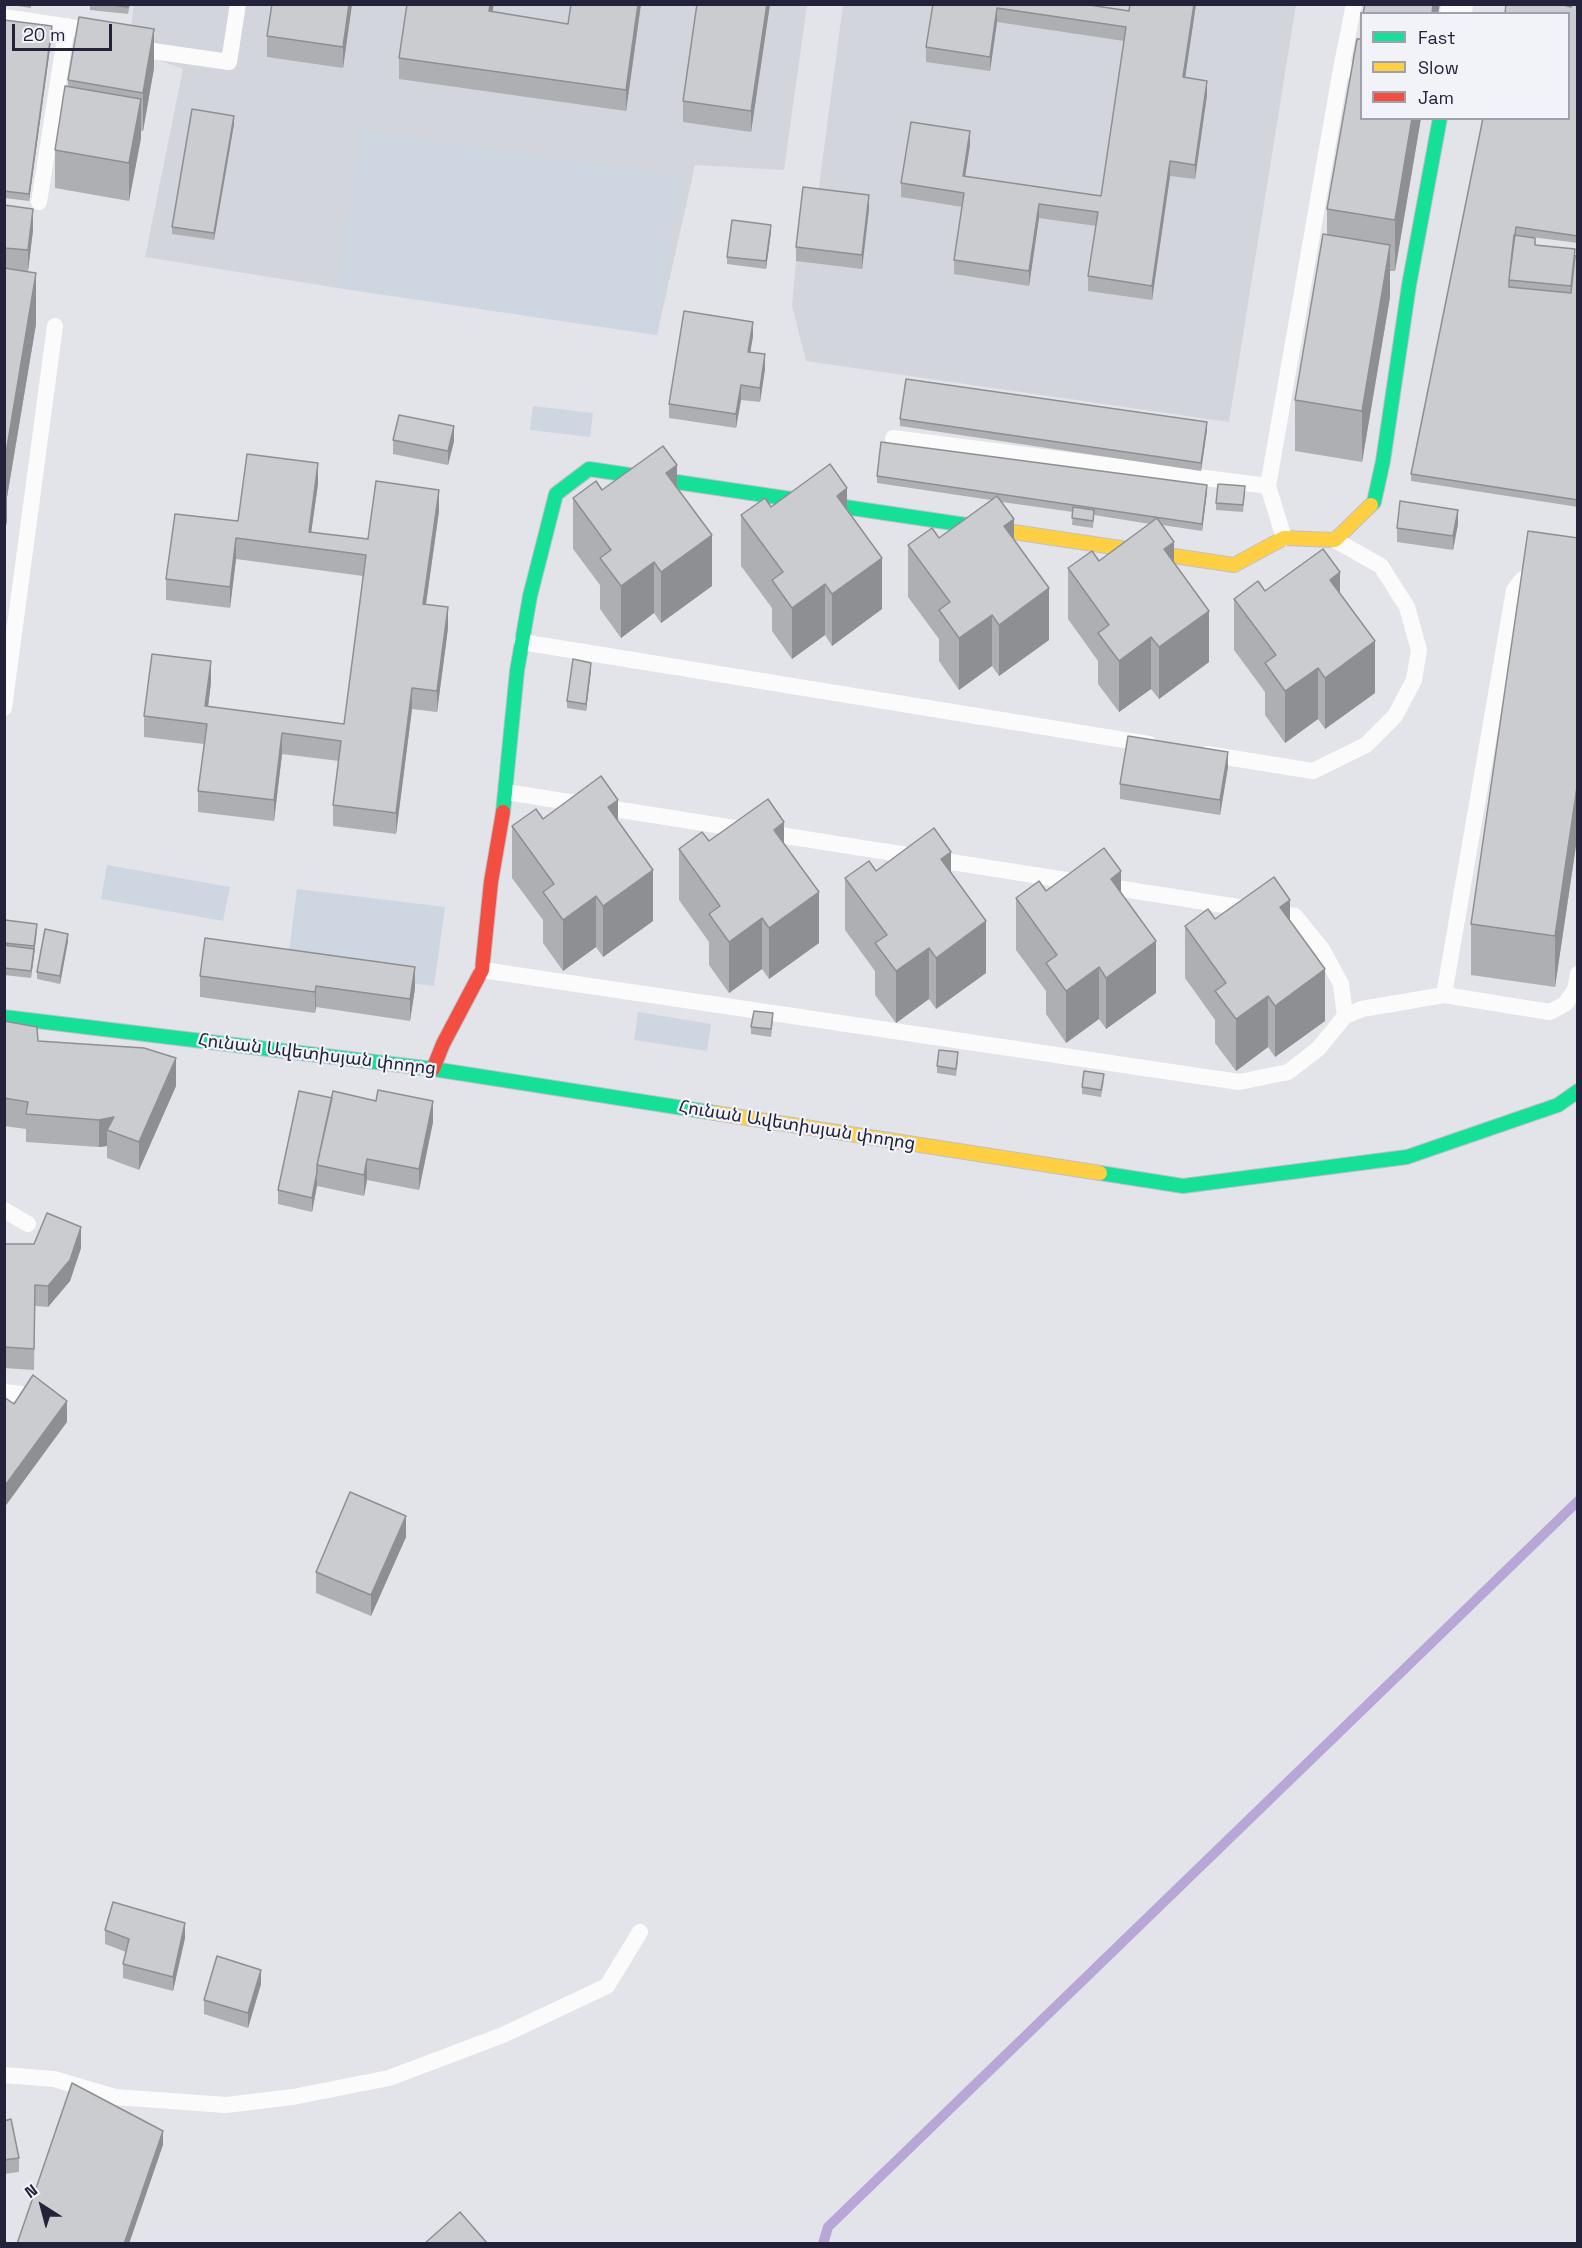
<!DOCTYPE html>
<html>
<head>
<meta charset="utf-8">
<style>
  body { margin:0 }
  #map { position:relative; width:1582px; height:2248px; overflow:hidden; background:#e3e4e9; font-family:"Space Grotesk",sans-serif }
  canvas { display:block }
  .frame { position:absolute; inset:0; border:6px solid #22233b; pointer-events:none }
  .legend { position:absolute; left:1360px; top:12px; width:210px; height:108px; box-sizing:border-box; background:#f1f3f8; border:2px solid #9ea0ac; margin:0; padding:8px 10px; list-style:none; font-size:18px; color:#22233b }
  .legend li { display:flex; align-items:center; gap:12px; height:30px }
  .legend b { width:30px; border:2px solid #9ea0ac }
  .north { position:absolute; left:12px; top:2176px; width:60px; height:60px; -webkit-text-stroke:4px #f1f3f8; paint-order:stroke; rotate:324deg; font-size:16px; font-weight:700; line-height:24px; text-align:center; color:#22233b }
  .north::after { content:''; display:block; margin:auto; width:21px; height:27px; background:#22233b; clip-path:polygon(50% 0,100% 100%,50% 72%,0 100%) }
  .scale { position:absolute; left:12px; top:24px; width:100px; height:27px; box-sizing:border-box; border:3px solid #22233b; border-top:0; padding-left:8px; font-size:18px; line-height:21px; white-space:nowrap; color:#22233b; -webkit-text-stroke:4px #f1f3f8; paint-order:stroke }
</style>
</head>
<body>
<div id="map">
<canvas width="1582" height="2248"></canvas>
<div class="frame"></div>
<ul class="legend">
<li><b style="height:8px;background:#16e098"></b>Fast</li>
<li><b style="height:8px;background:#ffcf43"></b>Slow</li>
<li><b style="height:8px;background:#f24e42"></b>Jam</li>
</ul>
<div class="north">N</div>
<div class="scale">20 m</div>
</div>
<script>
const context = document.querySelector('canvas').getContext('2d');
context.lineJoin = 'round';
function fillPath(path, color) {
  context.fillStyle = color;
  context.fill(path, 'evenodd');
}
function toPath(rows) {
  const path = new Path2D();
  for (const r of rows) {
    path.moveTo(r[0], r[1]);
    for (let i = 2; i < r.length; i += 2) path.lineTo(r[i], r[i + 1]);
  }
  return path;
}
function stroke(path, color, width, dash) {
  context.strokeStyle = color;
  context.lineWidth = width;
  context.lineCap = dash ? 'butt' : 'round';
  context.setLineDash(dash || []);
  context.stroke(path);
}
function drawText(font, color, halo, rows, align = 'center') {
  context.font = font + ' "Space Grotesk","Noto Sans Armenian",sans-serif';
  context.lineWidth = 4.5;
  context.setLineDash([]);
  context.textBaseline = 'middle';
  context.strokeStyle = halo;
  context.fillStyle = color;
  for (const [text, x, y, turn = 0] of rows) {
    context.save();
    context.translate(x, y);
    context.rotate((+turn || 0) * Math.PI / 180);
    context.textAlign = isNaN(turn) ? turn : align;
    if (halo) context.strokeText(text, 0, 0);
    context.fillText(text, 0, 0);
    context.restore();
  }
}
fillPath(toPath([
  [134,5,807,5,784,170,695,165,657,335,338,288,145,257,183,69,128,48],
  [843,5,1296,5,1229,422,806,361,792,306,796,261,803,201,818,194]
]), '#d3d5dd');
fillPath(toPath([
  [361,131,680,177,657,335,338,288],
  [533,406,593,413,590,437,530,430],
  [107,865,230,887,223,921,101,899],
  [297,889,445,907,434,986,287,968],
  [638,1012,711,1024,707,1051,634,1040]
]), '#cdd6e1');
stroke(toPath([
  [823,2244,828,2227,1578,1501]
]), '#b7a6d6', 10);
const fast = toPath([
  [1371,505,1374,502,1383,461,1409,285,1440,118],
  [503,812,517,671,530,596,556,494,589,469,1000,530],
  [4,1017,433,1069,715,1113],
  [1100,1173,1183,1186,1407,1157,1558,1105,1578,1091]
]);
const slow = toPath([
  [1000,530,1234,565,1284,538,1335,540,1371,505],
  [715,1113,1100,1173]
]);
const jam = toPath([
  [433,1069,443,1044,482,970,491,882,503,812]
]);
stroke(fast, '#c0c1c8', 16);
stroke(slow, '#c0c1c8', 16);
stroke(jam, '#c0c1c8', 16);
stroke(toPath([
  [1354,4,1341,69,1362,72],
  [4,17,83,29,97,36],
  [132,48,229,62,238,4],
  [39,202,67,26],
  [893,438,1268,486,1284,538],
  [1268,486,1341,69],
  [1578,583,1529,575,1522,580,1514,590,1444,995,1550,1012,1565,1004,1575,990,1578,974],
  [522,642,1149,744],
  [4,708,55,326],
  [1207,754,1313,771,1366,745,1395,716,1414,680,1419,650,1407,607,1381,566,1335,540],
  [482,970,1239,1082,1288,1072,1318,1049,1345,1016,1341,984,1322,949,1295,916,506,792],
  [1345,1016,1362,1009,1444,995],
  [4,1210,28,1224],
  [4,1392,21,1394],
  [4,2075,54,2079,115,2097,226,2105,293,2097,389,2078,503,2035,607,1986,640,1932]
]), '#fbfbfc', 16);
stroke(toPath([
  [1456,14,1457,4]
]), '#fbfbfc', 32);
stroke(fast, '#16e098', 14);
stroke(slow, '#ffcf43', 14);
stroke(jam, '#f24e42', 14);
fillPath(toPath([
  [4,4,31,4,31,8],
  [90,4,130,4,128,14,90,10],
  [272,4,352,4,343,68,267,57,267,36],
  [641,4,626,111,399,79,399,58,492,12,568,24],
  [697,4,770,4,751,132,683,122,683,101],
  [933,4,1129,11,1130,4,1196,4,1185,78,1207,95,1195,179,1170,176,1152,300,1088,291,1088,276,1096,226,1039,218,1029,286,954,274,954,260,962,207,901,197,901,183,970,145,965,176,1101,196,1124,41,997,22,990,71,926,62,926,47],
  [1578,4,1578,243,1516,235,1516,236,1535,245,1578,256,1578,507,1411,481,1411,474,1571,7],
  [4,20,52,34,29,201,4,198],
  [154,68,143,131,141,131,141,138,129,201,55,188,55,150,68,87,68,80],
  [1421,118,1395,271,1390,271,1390,297,1362,462,1295,451,1295,400,1327,235,1327,209],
  [234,124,214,240,172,234,172,227],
  [4,205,33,230,28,271,36,324,7,497,7,521,4,535],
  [869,209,862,269,796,261,796,247],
  [771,232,766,269,727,264,727,257],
  [753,336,750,352,765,369,760,402,741,400,736,428,669,418,669,404],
  [900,419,1207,430,1201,471,900,426],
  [393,440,454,441,448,465,393,454],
  [877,476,1207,492,1202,531,1162,525,1174,563,1209,662,1159,699,1151,689,1119,712,1098,684,1098,661,1068,619,1068,568,1099,561,1150,524,1094,515,1093,528,1072,525,1073,512,1002,502,1049,640,999,676,992,666,959,690,939,661,939,639,908,597,908,545,939,538,991,500,877,483],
  [318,484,311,532,368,539,439,511,426,604,448,628,437,712,412,709,396,834,333,826,333,805,339,761,282,754,274,821,198,812,198,791,204,744,144,737,144,716,211,682,208,707,344,724,363,576,236,559,230,608,166,600,166,579,238,521],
  [677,487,712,586,661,623,654,613,621,638,600,609,600,585,573,549,573,498,602,490],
  [1245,493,1243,512,1216,510,1216,503],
  [771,507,847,510,882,609,832,646,825,635,792,659,772,631,772,608,741,566,741,515],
  [1458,524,1453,550,1397,542,1397,528],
  [1578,538,1578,832,1555,987,1471,975,1471,924],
  [1265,591,1340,594,1375,693,1325,729,1318,719,1285,743,1265,715,1265,692,1234,650,1234,599],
  [591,670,586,711,567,708,567,701],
  [1228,767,1220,815,1120,799,1120,784],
  [543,819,618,821,653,921,603,957,596,947,563,971,543,943,543,920,512,878,512,826],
  [709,841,784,843,819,943,769,979,762,969,729,993,709,965,709,942,679,900,679,849],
  [876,871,951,874,986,973,936,1009,929,999,896,1023,875,995,875,971,845,930,845,878],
  [1046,891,1121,893,1156,993,1106,1029,1099,1019,1066,1043,1046,1014,1046,991,1016,950,1016,898],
  [1215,919,1290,921,1325,1021,1275,1057,1268,1047,1236,1071,1215,1043,1215,1020,1185,978,1185,926],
  [5,920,37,932,31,978,4,975],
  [68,941,60,984,37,979,37,972],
  [200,976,415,988,410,1021,316,1007,315,1013,200,997],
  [773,1020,771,1037,751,1034,751,1027],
  [4,1021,38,1041,176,1086,139,1170,107,1158,107,1146,99,1147,26,1142,26,1129,4,1126],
  [958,1060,956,1076,937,1073,937,1066],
  [1104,1081,1101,1097,1082,1094,1082,1087],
  [299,1091,433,1122,419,1190,367,1180,364,1196,317,1186,312,1212,278,1204,278,1190],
  [4,1244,81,1248,70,1281,48,1307,35,1306,34,1370,4,1368],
  [406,1537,371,1616,316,1593,316,1572],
  [105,1930,185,1938,173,1991,123,1978,123,1964,126,1952,105,1944],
  [261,1984,248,2028,204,2014,204,2000],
  [4,2121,19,2158,19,2172,4,2174]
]), '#aeafb3');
fillPath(toPath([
  [349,4,352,4,343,68,343,47],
  [490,4,494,4,489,32,489,11],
  [638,4,641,4,626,111,626,90],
  [767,4,770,4,751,132,751,111],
  [1194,4,1196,4,1183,92,1183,77],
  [1433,4,1440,4,1438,14,1432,14],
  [997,8,997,22,990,71,990,57],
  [52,26,52,34,29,201,29,194],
  [154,29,154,68,143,131,143,93],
  [1207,81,1207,95,1195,179,1195,165],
  [141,99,141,138,129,201,129,163],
  [234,116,234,124,214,240,214,233],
  [1412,118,1421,118,1395,271,1395,220],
  [970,131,970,145,963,190,963,176],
  [1170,161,1170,176,1152,300,1152,286],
  [869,195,869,209,862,269,862,255],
  [1039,204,1039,218,1029,286,1029,271],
  [33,209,33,230,28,271,28,250],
  [771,225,771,232,766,269,766,261],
  [1390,245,1390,297,1362,462,1362,411],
  [36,273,36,324,7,497,7,521,4,535,6,453],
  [753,322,753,336,748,366,748,352],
  [765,354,765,369,760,402,760,388],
  [741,385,741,400,736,428,736,414],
  [1207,422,1207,430,1201,471,1201,463],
  [454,426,454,441,448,465,448,451],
  [318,463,318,484,309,548,309,532],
  [677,465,677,517,666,473],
  [1207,485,1207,492,1202,531,1202,524],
  [847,488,847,539,837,496],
  [439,490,439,511,423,625,423,604],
  [1458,510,1458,524,1453,550,1453,536],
  [1014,519,1014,570,1004,526],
  [712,535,712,586,661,623,661,572],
  [236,538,236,559,230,608,230,587],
  [1174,542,1174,593,1164,549],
  [882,558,882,609,832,646,832,594],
  [654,562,654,613,621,638,621,586],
  [1340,572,1340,624,1330,580],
  [825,584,825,635,792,659,792,608],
  [1049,588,1049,640,999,676,999,625],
  [448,607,448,628,437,712,437,691],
  [1209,611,1209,662,1159,699,1159,647],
  [992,615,992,666,959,690,959,638],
  [1151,637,1151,689,1119,712,1119,661],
  [1375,641,1375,693,1325,729,1325,678],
  [211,661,211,682,206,724,205,706],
  [591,663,591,670,586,711,586,704],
  [1318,668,1318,719,1285,743,1285,691],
  [412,688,412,709,396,834,396,813],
  [282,733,282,754,274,821,274,800],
  [1228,752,1228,767,1220,815,1220,800],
  [1578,780,1578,832,1555,987,1555,936],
  [618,800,618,851,608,807],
  [784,822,784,873,774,830],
  [951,852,951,903,941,859],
  [653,870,653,921,603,957,603,906],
  [1121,871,1121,923,1111,879],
  [819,892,819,943,769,979,769,928],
  [596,896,596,947,563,971,563,920],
  [1290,900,1290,951,1280,907],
  [762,918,762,969,729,993,729,942],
  [986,921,986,973,936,1009,936,958],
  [37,924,34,956,31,978,34,946],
  [68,934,68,941,60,984,60,976],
  [1156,941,1156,993,1106,1029,1106,978],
  [929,948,929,999,896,1023,896,971],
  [415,967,415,988,410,1021,410,999],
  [1099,967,1099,1019,1066,1043,1066,991],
  [1325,969,1325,1021,1275,1057,1275,1006],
  [316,986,316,1007,315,1013,315,992],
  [1268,996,1268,1047,1236,1071,1236,1019],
  [176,1058,176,1086,139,1170,139,1142],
  [433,1101,433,1122,419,1190,419,1169],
  [114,1117,107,1130,107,1146,99,1147,99,1120],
  [367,1159,367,1180,364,1196,364,1175],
  [317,1172,317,1186,312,1212,312,1198],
  [81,1227,81,1248,70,1281,48,1307,48,1286],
  [67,1401,67,1422,4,1508,4,1487],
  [406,1516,406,1537,371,1616,371,1595],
  [185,1923,185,1938,173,1991,173,1977],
  [261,1970,261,1984,248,2028,248,2013],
  [163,2131,163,2145,129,2244,124,2244]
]), '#8d8f92');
const building = toPath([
  [103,4,129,4,128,7,103,4],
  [272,4,349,4,343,47,267,36,272,4],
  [407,4,490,4,489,11,568,24,571,4,638,4,626,90,399,58,407,4],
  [697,4,767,4,751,111,683,101,697,4],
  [933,4,1083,4,1129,11,1130,4,1194,4,1183,77,1207,81,1195,165,1170,161,1152,286,1088,276,1098,212,1039,204,1029,271,954,260,964,193,901,183,911,122,970,131,963,176,1101,196,1126,27,997,8,990,57,926,47,933,4],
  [1365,4,1433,4,1432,14,1363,14,1365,4],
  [1506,4,1560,4,1571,7,1572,4,1578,4,1578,236,1516,227,1509,280,1509,287,1571,293,1575,256,1578,256,1578,500,1411,474,1483,118,1569,118,1569,14,1505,14,1506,4],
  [79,17,154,29,143,93,68,80,79,17],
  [4,20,52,26,29,194,4,191,4,20],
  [1357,39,1362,39,1362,118,1412,118,1395,220,1327,209,1357,39],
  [65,86,141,99,129,163,55,150,65,86],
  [192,109,234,116,214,233,172,227,192,109],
  [803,187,869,195,862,255,796,247,803,187],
  [4,205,33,209,28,250,4,248,4,205],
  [732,220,771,225,766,261,727,257,732,220],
  [1323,234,1390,245,1362,411,1295,400,1323,234],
  [1514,235,1535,238,1535,245,1575,249,1571,286,1509,280,1514,235],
  [4,268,36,273,6,453,4,453,4,268],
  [684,311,753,322,748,352,765,354,760,388,741,385,736,414,669,404,684,311],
  [906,379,1207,422,1201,463,900,419,906,379],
  [399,415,454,426,448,451,393,440,399,415],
  [881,442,1207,485,1202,524,877,476,881,442],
  [663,446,677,465,666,473,712,535,661,572,654,562,621,586,600,558,611,550,573,498,596,481,602,490,663,446],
  [247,454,318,463,309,532,368,539,376,481,439,490,423,604,448,607,437,691,412,688,396,813,333,805,341,741,282,733,274,800,198,791,207,724,144,716,152,654,211,661,205,706,344,724,366,555,236,538,230,587,166,579,175,514,238,521,247,454],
  [830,464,847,488,837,496,882,558,832,594,825,584,792,608,772,580,783,572,741,515,765,498,771,507,830,464],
  [4,469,7,469,4,484,4,469],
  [1218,484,1245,486,1243,505,1216,503,1218,484],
  [997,496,1014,519,1004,526,1049,588,999,625,992,615,959,638,939,610,950,602,908,545,932,528,939,538,997,496],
  [1400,501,1458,510,1453,536,1397,528,1400,501],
  [1073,507,1094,510,1093,521,1072,518,1073,507],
  [1157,518,1174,542,1164,549,1209,611,1159,647,1151,637,1119,661,1098,633,1109,625,1068,568,1092,551,1099,561,1157,518],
  [1528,531,1578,538,1578,780,1555,936,1471,924,1528,531],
  [1323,549,1340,572,1330,580,1375,641,1325,678,1318,668,1285,691,1265,663,1276,655,1234,599,1258,581,1265,591,1323,549],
  [573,659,591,663,586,704,567,701,573,659],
  [1128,736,1228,752,1220,800,1120,784,1128,736],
  [601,776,618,800,608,807,653,870,603,906,596,896,563,920,543,892,554,884,512,826,536,809,543,819,601,776],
  [768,799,784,822,774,830,819,892,769,928,762,918,729,942,709,914,720,906,679,849,702,832,709,841,768,799],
  [934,828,951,852,941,859,986,921,936,958,929,948,896,971,875,943,887,935,845,878,869,861,876,871,934,828],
  [1104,848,1121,871,1111,879,1156,941,1106,978,1099,967,1066,991,1046,963,1057,955,1016,898,1039,881,1046,891,1104,848],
  [1274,877,1290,900,1280,907,1325,969,1275,1006,1268,996,1236,1019,1215,991,1226,983,1185,926,1208,909,1215,919,1274,877],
  [5,920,37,924,34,946,4,943,5,920],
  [45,929,68,934,60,976,37,972,45,929],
  [205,938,415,967,410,999,316,986,315,992,200,976,205,938],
  [4,945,34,949,31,971,4,968,4,945],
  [754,1011,773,1013,771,1029,751,1027,754,1011],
  [4,1021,37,1027,38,1041,144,1048,176,1058,139,1142,107,1130,114,1117,99,1120,26,1114,28,1102,4,1098,4,1021],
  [939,1050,958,1052,956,1069,937,1066,939,1050],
  [1084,1071,1104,1074,1101,1090,1082,1087,1084,1071],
  [378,1090,433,1101,419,1169,367,1159,364,1175,317,1165,333,1091,376,1101,378,1090],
  [299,1091,332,1098,317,1165,317,1172,312,1198,278,1190,299,1091],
  [47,1213,81,1227,70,1260,48,1286,35,1285,34,1349,4,1347,4,1244,34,1244,47,1213],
  [33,1375,67,1401,4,1487,4,1397,14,1404,33,1375],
  [350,1492,406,1516,371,1595,316,1572,350,1492],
  [113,1902,185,1923,173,1977,123,1964,129,1939,105,1930,113,1902],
  [217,1956,261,1970,248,2013,204,2000,217,1956],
  [72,2083,163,2131,124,2244,17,2244,72,2083],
  [11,2119,19,2158,4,2160,4,2121,11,2119],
  [460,2212,487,2243,424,2244,460,2212]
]);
fillPath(building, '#caccd0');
stroke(building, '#8d8f92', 1.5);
drawText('18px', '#22233b', '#f1f3f8', [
  ["Հունան Ավետիսյան փողոց",317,1055,7],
  ["Հունան Ավետիսյան փողոց",797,1126,9]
]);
</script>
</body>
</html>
